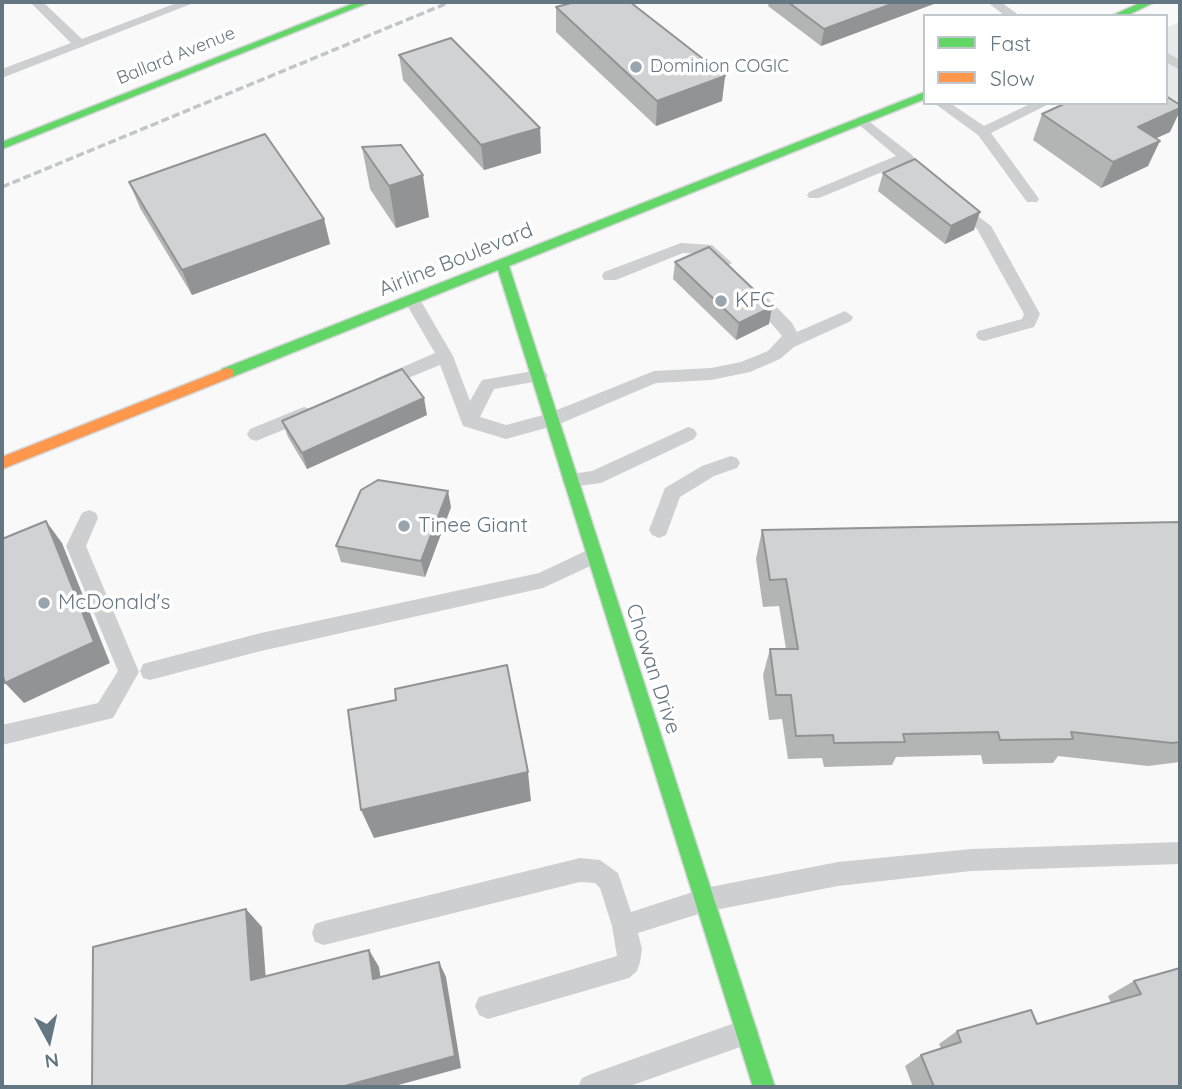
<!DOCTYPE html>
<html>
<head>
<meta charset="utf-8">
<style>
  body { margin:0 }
  #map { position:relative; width:1182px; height:1089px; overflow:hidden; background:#f9f9f9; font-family:Quicksand,sans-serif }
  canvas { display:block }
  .frame { position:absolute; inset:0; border:4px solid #657683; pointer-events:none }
  .legend { position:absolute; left:923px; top:14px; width:245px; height:91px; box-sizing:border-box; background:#fff; border:2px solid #c1c8cd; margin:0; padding:9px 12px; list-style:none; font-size:21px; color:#657683 }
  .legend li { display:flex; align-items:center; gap:14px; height:35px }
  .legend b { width:35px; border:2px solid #c1c8cd }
  .north { position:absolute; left:14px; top:1005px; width:70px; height:70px; -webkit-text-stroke:5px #fff; paint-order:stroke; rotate:172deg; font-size:19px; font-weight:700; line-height:28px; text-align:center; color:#657683 }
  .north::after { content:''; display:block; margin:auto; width:24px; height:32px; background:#657683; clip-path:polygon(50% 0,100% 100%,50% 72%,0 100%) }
</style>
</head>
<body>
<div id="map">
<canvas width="1182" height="1089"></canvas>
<div class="frame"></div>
<ul class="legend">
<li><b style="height:9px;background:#63d668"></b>Fast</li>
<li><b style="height:9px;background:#ff974d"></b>Slow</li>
</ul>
<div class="north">N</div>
</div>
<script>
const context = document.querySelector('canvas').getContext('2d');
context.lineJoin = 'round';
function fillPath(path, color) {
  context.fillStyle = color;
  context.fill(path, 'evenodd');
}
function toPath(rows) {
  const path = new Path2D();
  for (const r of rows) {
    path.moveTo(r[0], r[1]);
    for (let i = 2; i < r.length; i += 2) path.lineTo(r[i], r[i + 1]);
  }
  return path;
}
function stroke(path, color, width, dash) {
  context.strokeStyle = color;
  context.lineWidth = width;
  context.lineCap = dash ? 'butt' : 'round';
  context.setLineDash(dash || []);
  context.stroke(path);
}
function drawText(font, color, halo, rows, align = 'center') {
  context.font = font + ' Quicksand,sans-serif';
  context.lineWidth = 7;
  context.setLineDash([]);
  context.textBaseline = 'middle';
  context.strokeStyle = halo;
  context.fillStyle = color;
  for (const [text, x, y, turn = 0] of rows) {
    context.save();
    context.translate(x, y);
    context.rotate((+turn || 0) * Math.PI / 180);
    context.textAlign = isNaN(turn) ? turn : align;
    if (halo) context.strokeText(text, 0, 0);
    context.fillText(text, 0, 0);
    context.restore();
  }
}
fillPath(toPath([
  [1180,22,1180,115,1166,97,1166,28]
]), '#e8e9e9');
const fast = toPath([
  [357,2,370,2,2,149,2,142,357,2],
  [1142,2,1155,2,1126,16,1111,16,1142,2],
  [925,92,925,99,509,266,775,1087,753,1087,498,270,232,377,222,377,220,373,222,369,925,92]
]);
const slow = toPath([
  [227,368,232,369,234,373,232,377,2,469,2,457,227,368]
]);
stroke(fast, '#d5d6d7', 3);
stroke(slow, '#d5d6d7', 3);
fillPath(toPath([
  [30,2,43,2,82,39,179,2,196,2,2,78,2,69,71,43,30,2],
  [987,2,1001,2,1020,16,1005,16,987,2],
  [1166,52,1180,60,1180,70,1166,62,1166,52],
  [934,103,950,103,984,126,1032,103,1051,103,991,133,1037,196,1039,199,1037,202,1027,202,978,135,934,103],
  [862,116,911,154,932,179,934,182,932,185,922,185,904,163,819,198,809,198,807,195,809,192,896,156,857,123,857,117,862,116],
  [956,200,991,226,1040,314,1034,327,984,341,978,339,976,335,978,331,1022,319,1024,314,977,229,949,205,956,200],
  [681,243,712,245,732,263,724,268,703,254,683,253,616,280,604,280,602,276,604,272,681,243],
  [755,289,761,291,792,323,797,332,845,311,853,317,851,321,794,347,780,359,750,372,711,380,656,383,557,425,506,439,463,426,440,365,381,389,375,387,372,383,375,379,435,353,404,300,412,294,418,296,453,356,470,401,482,380,539,370,545,372,548,376,545,380,494,389,480,417,506,425,547,414,654,371,711,368,741,362,768,351,782,336,747,295,755,289],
  [304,407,310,409,313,414,310,419,256,441,250,439,247,434,250,429,304,407],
  [688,427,694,429,697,434,694,439,601,483,571,487,564,485,562,480,564,475,592,471,688,427],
  [731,456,737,458,740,463,737,468,714,476,680,497,666,535,659,538,652,535,649,530,665,488,702,466,731,456],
  [89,510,96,513,98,518,86,546,139,672,113,718,2,745,2,725,98,703,118,671,66,546,82,513,89,510],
  [594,547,601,549,604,555,601,561,543,588,261,651,150,680,143,678,140,671,143,664,150,662,261,633,539,573,594,547],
  [1180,842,1180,864,971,871,838,886,705,912,638,933,642,949,640,962,637,971,629,978,488,1019,479,1015,475,1006,479,997,617,956,612,926,600,888,595,883,580,882,324,945,315,942,312,933,315,924,324,921,580,858,600,860,618,873,631,912,705,888,838,862,971,849,1180,842],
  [746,1019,755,1023,759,1032,755,1041,746,1045,627,1087,578,1087,582,1078,591,1074,746,1019]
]), '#cecfd0');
fillPath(fast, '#63d668');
fillPath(slow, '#ff974d');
stroke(toPath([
  [2,187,450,2]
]), '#c3c5c6', 3.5, [8, 3.5]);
fillPath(toPath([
  [769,2,939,2,821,46,768,6],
  [556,7,725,76,722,101,656,126,556,32],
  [399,55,540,128,541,153,484,170,403,80],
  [1042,114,1170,132,1156,138,1148,166,1101,188,1033,140],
  [362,147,429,217,396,228,370,189],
  [883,173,974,230,945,244,878,191],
  [129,182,324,219,330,244,192,295,140,208],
  [675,262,769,324,736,340,673,279],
  [427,415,307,469,288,437,282,421],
  [451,507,425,577,341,562,336,546],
  [1180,522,1180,762,1148,766,1058,756,1053,763,983,764,981,755,896,757,892,765,824,767,822,758,788,759,782,719,769,720,763,675,770,649,786,649,779,606,763,607,756,559,762,530],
  [1180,968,1180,1087,913,1087,905,1066,921,1055,941,1048,939,1044,957,1031,1037,1024,1111,1003,1108,996,1134,981]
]), '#b3b5b5');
fillPath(toPath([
  [897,2,939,2,821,46,824,29],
  [725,76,722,101,656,126,657,101],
  [1180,108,1180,111,1170,132,1126,152,1138,127],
  [540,128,541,153,484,170,481,145],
  [1160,141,1148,166,1101,188,1113,162],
  [423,175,429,217,396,228,389,186],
  [980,212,974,230,945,244,951,226],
  [324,219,330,244,192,295,182,270],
  [772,307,769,324,736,340,739,323],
  [424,398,427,415,307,469,302,453],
  [448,491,451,507,425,577,421,561],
  [46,521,62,543,110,663,24,703,5,683],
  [528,772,531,801,374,838,361,810],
  [246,909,262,927,267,995,251,980],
  [369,950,379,967,383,993,373,979],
  [439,962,446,977,461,1068,391,1087,341,1087]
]), '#929394');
const building = toPath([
  [575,2,630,2,725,76,657,101,556,7,575,2],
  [788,2,897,2,824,29,788,2],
  [451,38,540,128,481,145,399,55,451,38],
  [1166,96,1180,105,1180,108,1138,127,1160,141,1113,162,1042,114,1066,103,1166,103,1166,96],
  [265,134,324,219,182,270,129,182,265,134],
  [401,145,423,175,389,186,362,147,401,145],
  [915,159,980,212,951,226,883,173,915,159],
  [709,247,772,307,739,323,675,262,709,247],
  [402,369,424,398,302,453,282,421,402,369],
  [378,480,448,491,421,561,336,546,361,490,378,480],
  [46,521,94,642,5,683,2,673,2,539,46,521],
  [1180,522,1180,742,1172,743,1071,732,1073,739,1000,740,998,732,903,734,905,742,834,743,833,735,796,736,791,695,776,695,770,649,798,649,786,579,770,580,762,530,1180,522],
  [507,665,528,772,361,810,348,710,396,700,395,689,507,665],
  [246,909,251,980,369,950,373,979,439,962,455,1056,341,1087,92,1087,93,947,246,909],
  [1180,968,1180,1087,934,1087,921,1055,961,1042,957,1031,1031,1010,1037,1024,1141,994,1134,981,1180,968]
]);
fillPath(building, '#d0d2d3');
stroke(building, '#929394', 2);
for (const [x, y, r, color] of [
  [636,67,7,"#99a4ac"],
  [721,301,7,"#99a4ac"],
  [404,526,7,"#99a4ac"],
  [44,603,7,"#99a4ac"]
]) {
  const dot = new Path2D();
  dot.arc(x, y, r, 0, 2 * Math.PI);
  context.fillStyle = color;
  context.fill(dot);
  stroke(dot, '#fff', 2.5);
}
drawText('18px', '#657683', '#fff', [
  ["Ballard Avenue",176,56,-22]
]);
drawText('18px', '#657683', '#fff', [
  ["Dominion COGIC",650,67]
], 'left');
drawText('21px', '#657683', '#fff', [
  ["Airline Boulevard",456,260,-22],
  ["Chowan Drive",653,669,72]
]);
drawText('21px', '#657683', '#fff', [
  ["KFC",735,301],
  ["Tinee Giant",418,526],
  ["McDonald's",58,603]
], 'left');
</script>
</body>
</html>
